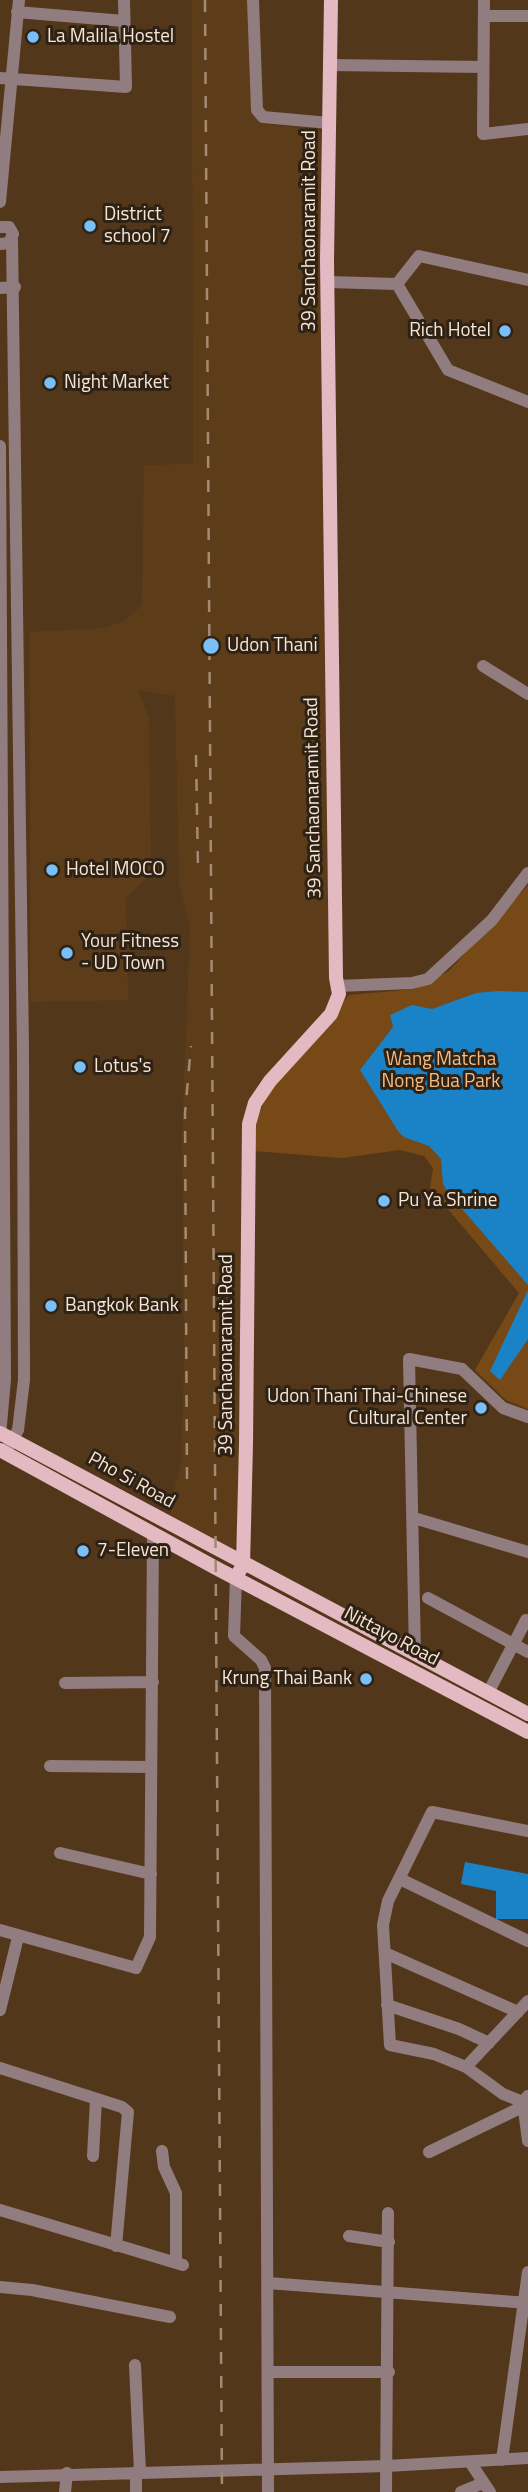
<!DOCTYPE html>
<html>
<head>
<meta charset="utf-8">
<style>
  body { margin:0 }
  canvas { display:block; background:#53371a }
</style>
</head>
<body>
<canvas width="528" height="2492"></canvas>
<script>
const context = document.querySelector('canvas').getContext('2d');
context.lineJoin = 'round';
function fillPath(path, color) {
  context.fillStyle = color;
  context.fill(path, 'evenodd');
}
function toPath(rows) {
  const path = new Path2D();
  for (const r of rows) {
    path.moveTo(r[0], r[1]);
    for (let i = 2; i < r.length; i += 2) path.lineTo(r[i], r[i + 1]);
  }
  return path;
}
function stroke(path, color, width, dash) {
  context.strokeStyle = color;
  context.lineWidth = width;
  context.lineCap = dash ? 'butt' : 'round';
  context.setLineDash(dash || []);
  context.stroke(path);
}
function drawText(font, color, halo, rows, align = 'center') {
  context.font = font + ' "Titillium Web",sans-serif';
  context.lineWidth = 6;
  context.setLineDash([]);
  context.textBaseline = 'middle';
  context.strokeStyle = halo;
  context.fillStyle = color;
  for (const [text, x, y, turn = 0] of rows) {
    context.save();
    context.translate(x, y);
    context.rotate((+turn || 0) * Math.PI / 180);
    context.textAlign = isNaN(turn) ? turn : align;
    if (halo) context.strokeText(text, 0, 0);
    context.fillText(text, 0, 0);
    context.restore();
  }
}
fillPath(toPath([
  [192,0,248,0,252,116,264,124,319,129,324,136,331,1003,249,1103,243,1119,242,1448,239,1544,231,1550,171,1519,169,1506,181,1466,184,1361,182,1136,190,929,179,884,175,696,138,690,149,718,151,874,126,898,128,1000,30,1002,30,632,104,628,126,620,142,605,144,465,193,464]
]), '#5d3c19');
fillPath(toPath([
  [528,885,528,1409,506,1400,475,1370,519,1293,430,1188,433,1168,424,1156,400,1150,342,1158,254,1151,257,1119,268,1093,349,995,415,989,449,971]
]), '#774917');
fillPath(toPath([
  [498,991,528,992,528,1285,450,1195,443,1184,441,1159,429,1146,404,1137,398,1131,360,1070,393,1027,390,1015,412,1005,432,1009,476,993],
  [528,1290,528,1339,500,1380,490,1371],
  [465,1862,528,1874,528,1919,496,1919,496,1891,461,1884]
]), '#1a82c6');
stroke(toPath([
  [253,0,257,110,263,117,329,123],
  [484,0,483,134,528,129],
  [17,12,124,21],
  [484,16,527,16],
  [330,65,483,67],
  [0,78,126,87,124,0],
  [0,202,19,0],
  [0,227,9,227,13,234,9,243,0,244],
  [328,282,397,284,419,256,528,280],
  [397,284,448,370,528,402],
  [0,288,15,287],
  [0,446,5,1379,0,1436],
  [483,666,528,694],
  [337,986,412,983,428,979,492,920,528,873],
  [5,1452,18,1430,24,1380,23,1049,12,239],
  [414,1518,528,1552],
  [236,1577,234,1636,261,1660,265,1668,268,2492],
  [428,1598,528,1652],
  [415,1654,409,1359,462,1369,503,1408,528,1417],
  [65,1683,153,1682],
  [488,1693,526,1620],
  [50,1766,150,1767],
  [528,1831,432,1812,388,1901,383,1925,390,2045,434,2054,466,2067,528,2001],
  [60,1853,151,1874],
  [400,1879,528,1941],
  [0,1930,136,1968,150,1937,153,1533],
  [385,1953,518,2012],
  [387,2005,459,2029,489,2043],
  [0,2010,18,1937],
  [466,2067,503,2094,523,2102,528,2141],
  [0,2068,122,2107,128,2112,116,2246],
  [162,2151,164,2167,176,2193,176,2263],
  [429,2152,516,2110,528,2096],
  [93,2156,96,2100],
  [0,2210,183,2265],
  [349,2236,389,2242],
  [268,2283,528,2303],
  [0,2287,32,2290,170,2317],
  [135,2365,140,2472],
  [268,2372,389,2372],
  [502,2460,528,2272],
  [470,2462,490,2492],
  [0,2477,387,2466,528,2458],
  [65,2492,67,2473],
  [136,2492,136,2472],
  [386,2492,388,2213],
  [461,2492,483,2483]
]), '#917c80', 12);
stroke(toPath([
  [0,1433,528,1714],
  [0,1450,216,1568,528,1732],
  [236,1577,243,1565,246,1444,249,1124,255,1103,270,1081,331,1014,339,994,336,978,327,260,331,0]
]), '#e3b9c2', 14);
stroke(toPath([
  [205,0,222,2492],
  [196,755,198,869],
  [187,1479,185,1113,191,1046]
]), '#a28b74', 2.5, [12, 12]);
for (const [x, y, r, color] of [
  [33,37,7,"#79bff8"],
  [90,226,7,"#79bff8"],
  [505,331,7,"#79bff8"],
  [50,383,7,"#79bff8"],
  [211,646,9,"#79bff8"],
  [52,870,7,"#79bff8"],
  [67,953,7,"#79bff8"],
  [80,1067,7,"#79bff8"],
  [384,1201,7,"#79bff8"],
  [51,1306,7,"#79bff8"],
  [481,1408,7,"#79bff8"],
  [83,1551,7,"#79bff8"],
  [366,1679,7,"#79bff8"]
]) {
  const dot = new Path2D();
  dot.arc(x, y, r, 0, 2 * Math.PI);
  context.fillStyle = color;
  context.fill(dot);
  stroke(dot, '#2e2215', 2.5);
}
drawText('19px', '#f7e5d5', '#2e2215', [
  ["La Malila Hostel",47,37],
  ["District",104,215],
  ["school 7",104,237],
  ["Rich Hotel",491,331,"right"],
  ["Night Market",64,383],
  ["Udon Thani",227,646],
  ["Hotel MOCO",66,870],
  ["Your Fitness",81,942],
  ["- UD Town",81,964],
  ["Lotus's",94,1067],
  ["Pu Ya Shrine",398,1201],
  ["Bangkok Bank",65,1306],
  ["Udon Thani Thai-Chinese",467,1397,"right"],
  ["Cultural Center",467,1419,"right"],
  ["7-Eleven",97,1551],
  ["Krung Thai Bank",352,1679,"right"]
], 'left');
drawText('19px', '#f7e5d5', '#2e2215', [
  ["39 Sanchaonaramit Road",310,231,-90],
  ["39 Sanchaonaramit Road",314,798,-91],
  ["39 Sanchaonaramit Road",227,1355,-90],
  ["Pho Si Road",131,1481,29],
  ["Nittayo Road",391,1637,28]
]);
drawText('19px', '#f6bb83', '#2e2215', [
  ["Wang Matcha",441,1060],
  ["Nong Bua Park",441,1082]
]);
</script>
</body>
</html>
